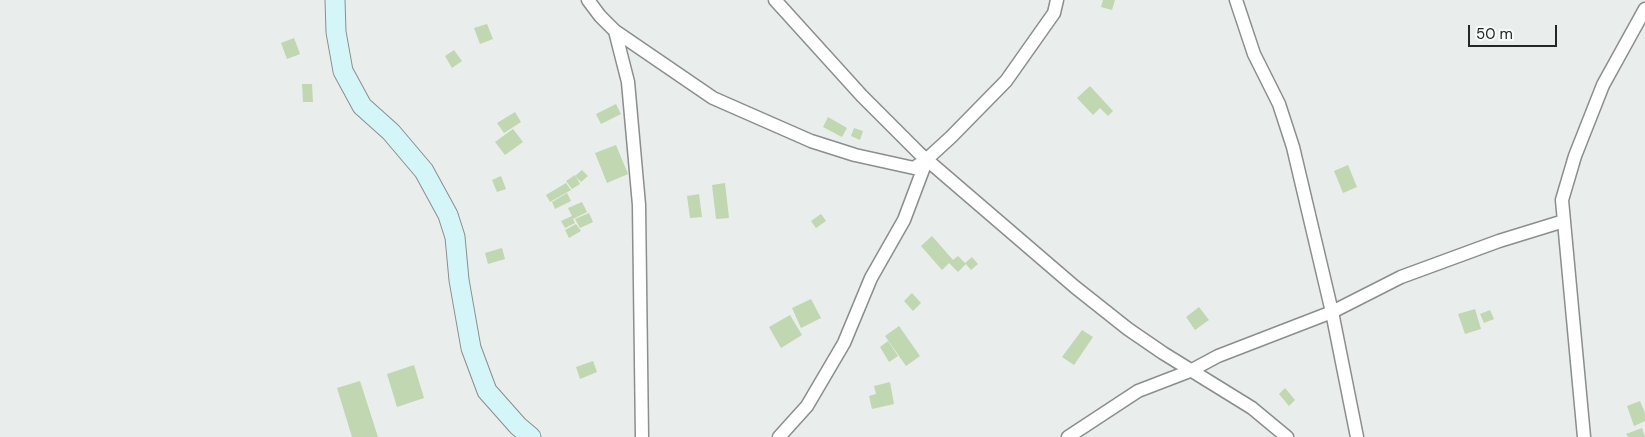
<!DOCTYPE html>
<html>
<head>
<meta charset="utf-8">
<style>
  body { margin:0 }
  #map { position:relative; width:1645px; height:437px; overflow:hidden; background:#e9edeb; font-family:"DM Sans",sans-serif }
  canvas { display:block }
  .scale { position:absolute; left:1468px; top:25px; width:89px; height:22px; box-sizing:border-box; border:2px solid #252626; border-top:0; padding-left:6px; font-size:15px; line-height:18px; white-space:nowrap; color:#252626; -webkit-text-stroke:4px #f6faf8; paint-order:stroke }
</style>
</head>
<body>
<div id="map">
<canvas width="1645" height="437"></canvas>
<div class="scale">50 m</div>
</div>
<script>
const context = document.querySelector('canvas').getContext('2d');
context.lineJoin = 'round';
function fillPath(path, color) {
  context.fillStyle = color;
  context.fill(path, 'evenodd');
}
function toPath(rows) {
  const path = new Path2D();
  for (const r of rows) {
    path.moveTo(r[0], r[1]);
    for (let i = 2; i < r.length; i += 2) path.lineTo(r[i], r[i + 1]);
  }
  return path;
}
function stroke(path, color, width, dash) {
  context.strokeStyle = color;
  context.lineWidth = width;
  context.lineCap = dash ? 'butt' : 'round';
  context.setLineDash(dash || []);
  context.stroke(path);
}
fillPath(toPath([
  [1103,0,1115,0,1112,10,1101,7],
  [487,24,493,39,480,44,474,28],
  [294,38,300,54,287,59,281,43],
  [454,50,462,61,452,68,445,56],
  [302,84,312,84,313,102,303,102],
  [1090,86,1113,111,1108,116,1100,108,1093,115,1077,98],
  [616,104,621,114,601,124,596,114],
  [515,112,521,122,504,133,497,123],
  [828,117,847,128,842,137,823,127],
  [854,128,863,131,860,140,851,136],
  [513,129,523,142,505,155,495,142],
  [616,145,628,174,607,183,595,153],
  [1348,165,1357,187,1343,193,1334,171],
  [582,170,588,176,581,182,575,176],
  [575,175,580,184,572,189,566,181],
  [501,176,506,189,497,192,492,180],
  [566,183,571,190,550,202,546,195],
  [725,183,729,218,716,219,712,185],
  [567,193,571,201,555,209,552,202],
  [699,194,702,217,690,218,687,196],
  [582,202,587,212,573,219,575,223,565,228,561,221,572,216,568,208],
  [589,213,593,222,580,228,575,219],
  [821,214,826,221,816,228,811,221],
  [576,224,581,231,569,238,565,230],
  [932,236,953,260,958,256,966,264,958,272,949,263,942,270,921,246],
  [502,248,505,259,488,264,485,253],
  [972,257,978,264,971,270,965,263],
  [912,293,921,303,913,311,904,301],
  [811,299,821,318,801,328,792,308],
  [1199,307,1209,320,1195,330,1186,317],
  [1475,309,1481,329,1465,334,1458,314],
  [1490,310,1494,319,1484,323,1480,314],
  [790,315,802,335,781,348,769,327],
  [899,326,920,356,906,366,885,336],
  [1082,330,1093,337,1074,365,1062,357],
  [888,341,898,356,889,362,880,347],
  [593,361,597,372,580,379,576,367],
  [414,365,424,398,397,407,387,374],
  [360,381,378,437,352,437,337,388],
  [890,382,894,404,872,409,869,396,876,394,874,386],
  [1285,388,1295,400,1289,406,1279,394],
  [1640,401,1645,413,1645,421,1634,426,1627,406],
  [1642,428,1645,437,1628,437,1626,434]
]), '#c0d7b1');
const street = toPath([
  [588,0,600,16,615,31,713,98,811,141,855,155,914,168,927,159,951,137,1006,81,1054,13,1057,0],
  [775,0,862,96,919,153,1075,287,1128,329,1163,353,1252,408,1287,437],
  [1236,0,1254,54,1279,104,1293,147,1332,312,1357,437],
  [615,31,628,82,639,205,642,437],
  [779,437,807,406,844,343,871,278,904,220,927,159],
  [1068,437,1138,391,1190,371,1218,356,1332,312,1401,277,1499,241,1564,221],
  [1584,437,1562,200,1575,156,1603,85,1645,9]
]);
const secondary = toPath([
  [335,0,336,32,343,71,362,106,391,132,424,171,448,215,455,237,459,280,471,348,487,391,518,426,531,437]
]);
stroke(street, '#8b8e8c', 15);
stroke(secondary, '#8b8e8c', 21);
stroke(street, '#fff', 12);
stroke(secondary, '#d4f6f8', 19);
</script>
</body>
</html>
